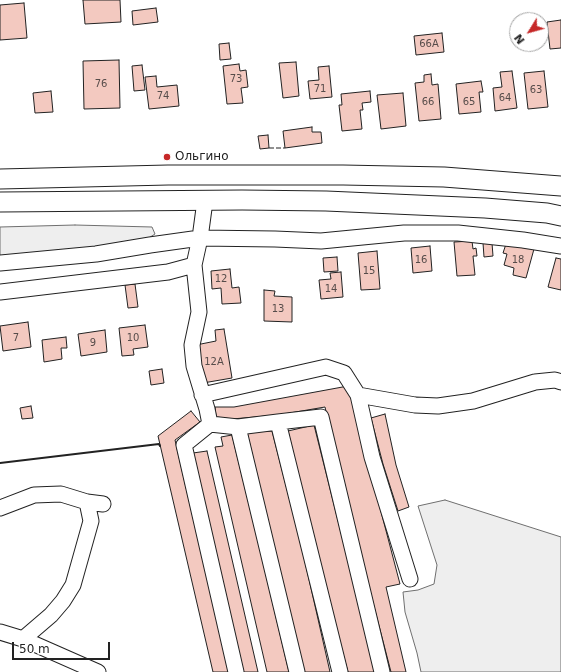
<!DOCTYPE html>
<html>
<head>
<meta charset="utf-8">
<style>
  body { margin:0 }
  #map { position:relative; width:561px; height:672px; overflow:hidden; background:#fff; font-family:"DejaVu Sans",sans-serif }
  canvas { display:block }
  .north { position:absolute; left:509px; top:12px; width:40px; height:40px; box-sizing:border-box; background:#fff; border:1px solid #a7a7a7; border-radius:50%; rotate:233deg; font-size:11px; font-weight:700; line-height:16px; text-align:center; color:#222 }
  .north::after { content:''; display:block; margin:auto; width:14px; height:18px; background:#c62828; clip-path:polygon(50% 0,100% 100%,50% 72%,0 100%) }
  .scale { position:absolute; left:12px; top:642px; width:98px; height:18px; box-sizing:border-box; border:2px solid #222; border-top:0; padding-left:5px; font-size:12px; line-height:14px; white-space:nowrap; color:#222; -webkit-text-stroke:3px #fff; paint-order:stroke }
</style>
</head>
<body>
<div id="map">
<canvas width="561" height="672"></canvas>
<div class="north">N</div>
<div class="scale">50 m</div>
</div>
<script>
const context = document.querySelector('canvas').getContext('2d');
context.lineJoin = 'round';
function fillPath(path, color) {
  context.fillStyle = color;
  context.fill(path, 'evenodd');
}
function toPath(rows) {
  const path = new Path2D();
  for (const r of rows) {
    path.moveTo(r[0], r[1]);
    for (let i = 2; i < r.length; i += 2) path.lineTo(r[i], r[i + 1]);
  }
  return path;
}
function stroke(path, color, width, dash) {
  context.strokeStyle = color;
  context.lineWidth = width;
  context.lineCap = dash ? 'butt' : 'round';
  context.setLineDash(dash || []);
  context.stroke(path);
}
function drawText(font, color, halo, rows, align = 'center') {
  context.font = font + ' "DejaVu Sans",sans-serif';
  context.lineWidth = 3;
  context.setLineDash([]);
  context.textBaseline = 'middle';
  context.strokeStyle = halo;
  context.fillStyle = color;
  for (const [text, x, y, turn = 0] of rows) {
    context.save();
    context.translate(x, y);
    context.rotate((+turn || 0) * Math.PI / 180);
    context.textAlign = isNaN(turn) ? turn : align;
    if (halo) context.strokeText(text, 0, 0);
    context.fillText(text, 0, 0);
    context.restore();
  }
}
const green = toPath([
  [75,225,152,227,155,234,147,239,106,249,0,256,0,227,75,225],
  [445,500,561,537,561,672,421,672,417,653,405,612,403,592,418,590,434,584,437,565,418,506,445,500]
]);
fillPath(green, '#eee');
stroke(green, '#6f6f6f', 1);
const building = toPath([
  [83,0,120,0,121,22,85,24,83,0],
  [24,3,27,38,0,40,0,5,24,3],
  [156,8,158,22,133,25,132,11,156,8],
  [561,20,561,48,550,49,547,22,561,20],
  [442,33,444,52,416,55,414,36,442,33],
  [229,43,231,59,220,60,219,44,229,43],
  [119,60,120,108,84,109,83,61,119,60],
  [296,62,299,96,283,98,279,63,296,62],
  [239,64,240,71,246,70,248,87,241,88,243,103,227,104,223,66,239,64],
  [142,65,145,90,134,91,132,66,142,65],
  [329,66,332,97,310,99,308,81,319,80,318,67,329,66],
  [512,71,517,108,495,111,493,88,502,87,500,72,512,71],
  [544,71,548,107,528,109,524,73,544,71],
  [431,74,432,85,438,84,441,119,419,121,415,83,424,82,424,75,431,74],
  [156,76,157,87,177,85,179,106,149,109,145,77,156,76],
  [481,81,483,92,479,92,481,112,459,114,456,84,481,81],
  [51,91,53,112,35,113,33,93,51,91],
  [370,91,371,102,362,103,363,110,360,110,362,129,342,131,339,105,342,105,341,94,370,91],
  [403,93,406,126,381,129,377,95,403,93],
  [312,127,312,132,321,132,322,143,285,148,283,131,312,127],
  [268,135,269,148,260,149,258,136,268,135],
  [472,241,473,249,476,248,477,256,473,256,475,275,457,276,454,242,472,241],
  [507,241,534,249,526,278,513,275,514,268,504,265,507,254,503,253,507,241],
  [483,243,492,243,493,256,484,257,483,243],
  [430,246,432,271,413,273,411,248,430,246],
  [377,251,380,289,361,290,358,253,377,251],
  [337,257,338,271,324,272,323,258,337,257],
  [556,258,561,259,561,290,548,287,556,258],
  [230,269,232,288,239,287,241,303,222,304,221,288,212,289,211,271,230,269],
  [341,272,343,297,321,299,319,280,331,279,330,273,341,272],
  [135,284,138,307,128,308,125,285,135,284],
  [264,290,275,291,274,296,292,297,292,322,264,321,264,290],
  [28,322,31,347,3,351,0,326,28,322],
  [145,325,148,347,133,349,134,355,122,356,119,328,145,325],
  [224,329,232,378,203,383,196,345,216,341,215,330,224,329],
  [105,330,107,352,81,356,78,334,105,330],
  [66,337,67,348,61,348,62,359,44,362,42,340,66,337],
  [162,369,164,383,151,385,149,371,162,369],
  [348,386,400,584,386,587,406,672,391,672,344,491,325,407,278,415,232,419,216,417,215,407,234,407,348,386],
  [31,406,33,418,22,419,20,408,31,406],
  [191,411,200,422,175,440,229,672,213,672,158,436,191,411],
  [385,414,396,465,409,507,398,511,383,464,371,418,385,414],
  [314,425,376,672,348,672,326,593,288,431,314,425],
  [272,431,301,544,330,672,302,672,247,432,272,431],
  [232,435,259,545,289,672,267,672,215,447,223,446,221,437,232,435],
  [207,451,258,672,243,672,193,453,207,451]
]);
fillPath(building, '#f3c9c0');
stroke(building, '#222', 1);
const minor = toPath([
  [205,201,200,238,194,265,199,312,192,345,194,366,207,409,210,424],
  [0,263,96,254,150,245,200,238,275,239,321,241,404,233,458,233,523,240,561,246],
  [0,292,168,272,194,265],
  [202,395,326,367,344,373,358,395,372,457,410,579],
  [358,395,415,405,438,406,473,401,535,382,555,380,561,382],
  [278,422,321,417,382,672],
  [238,427,297,672],
  [0,508,34,495,61,494,87,502,103,504],
  [0,632,23,639,98,672],
  [23,639,51,615,63,601,73,585,91,521,87,502],
  [236,672,184,445,210,424,238,427,278,422,340,672]
]);
const major = toPath([
  [0,179,168,175,343,175,444,177,561,186],
  [0,202,242,200,326,201,485,208,547,213,561,216]
]);
stroke(minor, '#222', 17);
stroke(major, '#222', 21);
stroke(minor, '#fff', 15);
stroke(major, '#fff', 19);
stroke(toPath([
  [269,148,285,148]
]), '#222', 1, [5, 2]);
stroke(toPath([
  [0,463,159,444,160,446]
]), '#222', 2);
for (const [x, y, r, color] of [
  [167,157,4,"#c62828"]
]) {
  const dot = new Path2D();
  dot.arc(x, y, r, 0, 2 * Math.PI);
  context.fillStyle = color;
  context.fill(dot);
  stroke(dot, '#fff', 1.5);
}
drawText('10px', '#564c4a', null, [
  ["66А",429,44],
  ["73",236,79],
  ["76",101,84],
  ["71",320,89],
  ["63",536,90],
  ["74",163,96],
  ["64",505,98],
  ["66",428,102],
  ["65",469,102],
  ["16",421,260],
  ["18",518,260],
  ["15",369,271],
  ["12",221,279],
  ["14",331,289],
  ["13",278,309],
  ["7",16,338],
  ["10",133,338],
  ["9",93,343],
  ["12А",214,362]
]);
drawText('12px', '#222', '#fff', [
  ["Ольгино",175,157]
], 'left');
</script>
</body>
</html>
